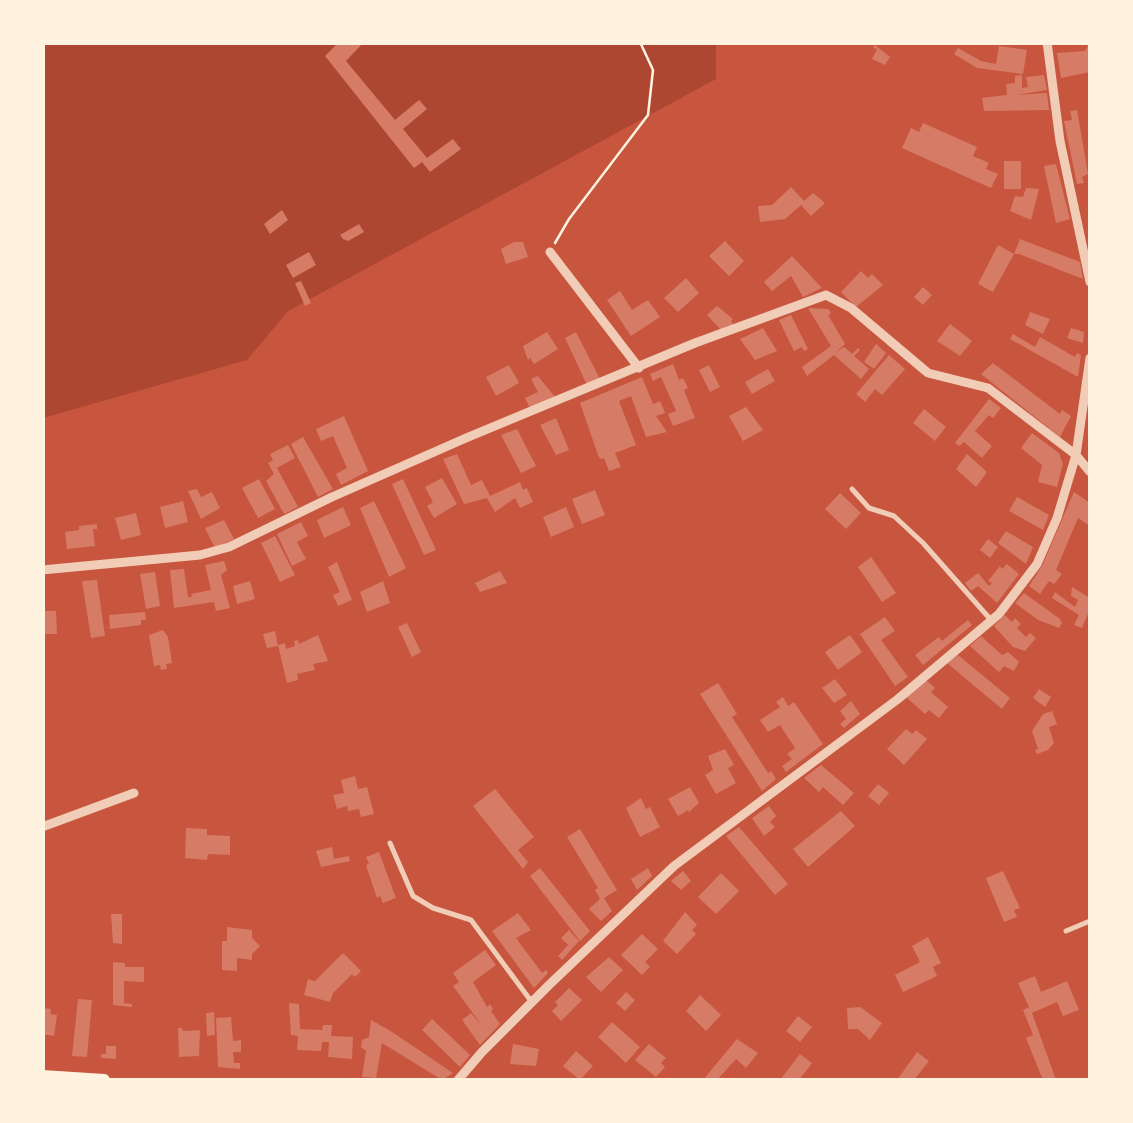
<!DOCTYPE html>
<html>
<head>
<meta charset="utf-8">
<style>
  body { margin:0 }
  #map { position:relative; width:1133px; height:1123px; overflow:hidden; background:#c8553d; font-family:"Exo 2",sans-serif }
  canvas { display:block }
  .frame { position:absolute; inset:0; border:45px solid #fff3e0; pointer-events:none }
</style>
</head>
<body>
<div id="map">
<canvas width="1133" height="1123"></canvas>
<div class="frame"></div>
</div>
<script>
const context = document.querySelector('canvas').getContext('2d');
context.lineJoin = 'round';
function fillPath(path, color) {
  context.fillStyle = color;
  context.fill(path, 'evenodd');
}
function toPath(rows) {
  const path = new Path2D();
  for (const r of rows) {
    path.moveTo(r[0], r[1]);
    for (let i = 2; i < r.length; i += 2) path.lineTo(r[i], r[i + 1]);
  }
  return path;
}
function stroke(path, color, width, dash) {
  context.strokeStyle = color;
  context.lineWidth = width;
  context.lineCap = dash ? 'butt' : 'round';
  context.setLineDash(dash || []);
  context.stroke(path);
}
fillPath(toPath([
  [42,43,716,43,716,79,288,311,247,360,43,418]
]), '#ae4732');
fillPath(toPath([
  [339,42,364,42,346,61,395,120,419,100,427,109,403,129,427,158,453,139,461,149,430,172,422,162,414,168,325,56],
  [1090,42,1090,72,1061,78,1057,53,1085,51],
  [875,45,890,57,885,65,872,59,877,49,873,48],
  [999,46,1027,50,1023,74,977,68,954,54,958,48,981,61,996,64],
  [1022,75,1022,88,1028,87,1026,77,1044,75,1047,90,1016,95,1047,93,1049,110,984,111,982,98,1007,95,1006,84,1015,83,1015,76],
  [1077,110,1088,174,1082,177,1084,183,1077,184,1064,121,1072,120,1070,111],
  [923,123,977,147,973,156,989,163,986,169,998,174,991,188,902,148,911,128,919,132],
  [1004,161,1021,161,1021,189,1004,189],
  [1056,164,1070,219,1056,223,1044,166],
  [791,187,804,201,813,193,825,203,811,216,801,205,785,219,760,222,758,206,772,205],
  [1026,188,1039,189,1031,220,1010,211,1015,196,1023,197],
  [282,210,288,220,270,234,264,224],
  [359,224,364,232,348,241,343,239,340,235],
  [1020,239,1080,262,1083,279,1019,254,1014,254,993,292,978,284,998,245,1014,254],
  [725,241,744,261,729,276,709,256],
  [514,242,523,242,528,257,506,264,501,249],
  [309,252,316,265,293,278,286,265],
  [792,256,822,288,803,297,791,276,772,291,764,282],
  [861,271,868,278,872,274,883,285,856,307,841,292],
  [686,278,699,293,678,312,664,298],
  [301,281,311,303,305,306,295,283],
  [923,287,932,295,923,305,914,297],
  [620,291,632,310,648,300,660,317,631,336,607,300],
  [717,306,733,319,731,321,735,326,722,331,707,315],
  [808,308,828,309,831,313,828,315,845,344,835,353,844,347,852,354,858,348,860,350,854,356,869,369,861,379,834,355,807,376,802,367,831,346],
  [1030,312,1050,319,1043,334,1025,325],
  [791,315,808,349,804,351,802,347,794,351,779,320],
  [950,324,972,341,960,356,937,341],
  [763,328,777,351,755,360,740,339],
  [1071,328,1084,332,1083,343,1067,338],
  [547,332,558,349,534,364,530,358,528,360,523,346],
  [576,332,600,379,587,385,565,338],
  [1013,334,1035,347,1040,337,1075,357,1077,353,1081,355,1078,377,1010,339],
  [876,344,886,353,874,369,864,362],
  [889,355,905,369,882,395,875,389,865,402,856,394],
  [993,363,1060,414,1062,410,1071,416,1060,437,981,374],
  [673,364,679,380,683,378,688,388,684,390,695,418,673,426,668,414,676,411,661,377,653,381,650,374],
  [509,365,519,383,496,396,486,377],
  [709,365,720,387,710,392,699,370],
  [768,369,775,381,752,394,745,382],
  [538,376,555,397,530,408,525,398,538,392,531,379],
  [642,377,653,404,660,401,665,413,656,416,667,432,646,437,631,396,619,401,636,445,615,453,621,467,609,471,604,458,600,459,598,455,580,403],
  [989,399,1001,408,993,418,989,415,975,431,992,446,982,458,964,442,959,446,955,443],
  [746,407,763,430,743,441,729,416],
  [924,409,946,427,935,441,913,423],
  [344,416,368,471,341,485,336,474,347,468,333,436,321,441,316,429],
  [556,418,569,450,556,455,540,425],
  [517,429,536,466,521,473,501,435],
  [1032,433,1059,453,1063,464,1057,487,1038,482,1042,465,1021,448],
  [303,437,333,489,318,497,291,444],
  [288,445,295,458,277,468,298,507,284,514,266,481,274,474,268,463,273,460,270,454],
  [457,454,471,485,482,480,490,496,520,482,523,490,527,488,533,502,520,508,515,498,495,512,487,498,464,504,443,459],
  [967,454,987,472,976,487,956,469],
  [442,478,457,504,434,518,427,506,433,502,425,487],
  [259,479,275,509,258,518,242,488],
  [403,479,436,550,424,555,392,484],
  [197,489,201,497,212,492,220,508,201,519,188,491],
  [595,490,605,515,582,524,572,499],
  [1074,492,1090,503,1090,526,1078,518,1056,570,1062,574,1054,584,1049,581,1040,594,1029,586,1042,566],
  [840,493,861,513,846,529,825,509],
  [1017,497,1049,515,1043,530,1009,511],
  [183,501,188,522,165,528,160,507],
  [374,501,406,568,389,577,360,508],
  [343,507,351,525,324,538,317,520],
  [566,507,574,527,551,537,543,517],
  [136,513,141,535,121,540,115,518],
  [224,520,234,539,215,548,205,528],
  [301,522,308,536,297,542,306,559,292,566,277,534],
  [97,524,97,529,93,529,95,546,67,549,65,532,79,530,79,526],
  [1006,531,1033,547,1026,564,998,543],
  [275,536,295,575,280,582,261,543],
  [988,539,998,547,990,558,980,550],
  [871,557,896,593,882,602,858,567],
  [224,561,227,570,221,575,230,608,216,611,214,602,174,608,170,570,184,569,188,597,192,597,191,594,211,590,205,565],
  [337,562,352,600,338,606,333,595,340,592,328,567],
  [1007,564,1019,574,997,603,978,586,971,591,965,583,978,573,989,586,992,583,988,581,1000,566,1002,569],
  [500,571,507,583,480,592,475,583],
  [155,572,160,606,146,609,140,574],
  [97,580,105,636,91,638,82,581],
  [250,581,255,599,237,604,233,586],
  [383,581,390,603,367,612,360,592],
  [1072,587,1090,598,1090,609,1082,628,1074,625,1079,615,1052,598,1055,592,1075,607,1078,600,1071,596],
  [1024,593,1060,619,1062,623,1059,628,1038,620,1015,603],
  [42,611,56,611,57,634,42,634],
  [145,612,146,620,141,620,141,625,110,629,109,615],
  [1005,615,1012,622,1015,618,1021,624,1017,628,1026,637,1030,633,1036,638,1025,651,1013,647,994,626],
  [885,617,895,631,881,640,908,677,895,686,860,634],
  [968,620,972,625,923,665,915,655,939,637,942,641],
  [407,623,421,652,412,657,398,627],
  [163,630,168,637,172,663,166,664,167,669,161,670,160,665,154,666,149,635],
  [275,631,278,646,267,648,263,634],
  [318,635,328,661,313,664,315,670,297,674,298,680,287,683,278,645,285,643,286,649,295,646,294,641,298,640,299,644],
  [850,635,862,652,838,670,825,652],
  [981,636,1002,655,1008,652,1019,662,1014,671,1004,666,999,672,970,646],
  [958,655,1010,698,1002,709,947,663],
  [835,679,847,695,834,703,822,688],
  [926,680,935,688,931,692,948,707,939,718,929,710,925,714,906,697],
  [718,683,737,714,732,717,768,773,771,771,776,779,762,791,700,694],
  [1039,689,1051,697,1045,707,1033,698],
  [783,697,788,706,794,702,823,744,786,772,782,766,792,759,787,754,795,748,780,725,768,732,760,720,780,707,776,702],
  [851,701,860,714,844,728,840,724,846,719,840,711],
  [1052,711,1057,724,1049,727,1054,743,1048,750,1037,754,1035,750,1038,749,1032,731,1043,714],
  [906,729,912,734,916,730,927,739,904,765,887,749],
  [725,749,734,765,728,768,736,783,716,794,705,775,713,770,708,756],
  [821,765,854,793,843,805,823,787,819,792,804,778],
  [355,776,358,789,367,787,374,814,361,817,359,809,348,811,347,806,337,809,333,795,344,793,341,780],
  [878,784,889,793,879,805,868,796],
  [690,787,699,803,689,812,688,810,678,816,668,799],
  [495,789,534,837,518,850,528,862,523,869,473,806],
  [641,798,646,809,650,807,660,827,640,837,626,808],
  [769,806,776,816,770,822,775,827,764,836,752,818],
  [841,811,855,826,808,867,793,849],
  [739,827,788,884,775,895,726,836],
  [186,828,207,829,207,835,230,836,230,855,208,854,207,860,185,858],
  [580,829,617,890,604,898,612,911,601,921,589,909,600,899,595,890,598,888,567,837],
  [332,847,334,859,349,856,350,861,321,867,316,851],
  [379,852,396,898,383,903,380,896,377,898,366,865,369,864,366,857],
  [540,868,590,931,580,941,530,876],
  [648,868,652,876,637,890,631,879],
  [683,871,691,881,681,890,671,881],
  [1003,871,1020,908,1014,910,1017,917,1004,922,986,878],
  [721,873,739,891,716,914,698,897],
  [685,912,697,925,692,930,696,934,677,954,663,941],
  [518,913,531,930,516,938,542,973,546,970,548,973,534,988,492,931],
  [111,914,122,914,122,944,113,943],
  [227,927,252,930,252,938,260,946,252,954,252,960,237,958,237,971,222,970,222,941,227,941],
  [569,930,579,941,562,960,558,956,568,945,561,938],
  [642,934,658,949,645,962,650,967,642,975,621,955],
  [928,937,941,963,933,967,937,976,903,992,895,975,920,962,912,946],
  [485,950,496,965,473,982,487,1007,490,1004,493,1009,491,1011,500,1024,480,1045,462,1020,471,1013,483,1027,453,986,459,982,453,973],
  [343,953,361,971,355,977,352,974,333,993,330,1002,304,995,308,979,315,981],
  [609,957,623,970,601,992,586,977],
  [113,962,125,963,125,967,144,967,144,982,124,981,124,1003,132,1004,132,1007,113,1005],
  [1035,976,1041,992,1067,981,1079,1010,1063,1016,1057,1002,1032,1013,1056,1080,1043,1080,1026,1038,1033,1035,1023,1010,1029,1007,1018,983],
  [569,988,582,1000,561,1021,552,1011,558,1005,555,1002],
  [626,992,635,1000,625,1011,616,1003],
  [700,995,721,1015,706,1031,686,1011],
  [78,999,92,1000,87,1057,72,1056],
  [289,1003,299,1004,300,1029,322,1030,323,1025,332,1025,331,1036,353,1037,352,1059,328,1057,329,1042,322,1042,321,1051,297,1050,298,1036,291,1035],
  [860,1007,882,1023,870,1040,858,1029,848,1029,847,1008],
  [42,1008,51,1009,50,1014,57,1015,54,1036,42,1034],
  [214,1012,215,1035,207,1036,206,1013],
  [798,1016,812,1027,800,1042,786,1031],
  [231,1017,233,1041,241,1040,241,1052,233,1052,234,1063,240,1063,240,1069,218,1067,216,1018],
  [432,1019,470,1055,460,1067,422,1030],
  [371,1020,389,1030,453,1073,442,1080,382,1043,376,1078,362,1077,366,1051,361,1047,362,1040,369,1037],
  [612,1022,640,1047,626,1063,598,1037],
  [178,1028,182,1028,183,1031,200,1030,199,1056,179,1057],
  [737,1039,758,1053,746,1068,736,1059,717,1080,703,1080],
  [513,1044,539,1049,536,1066,510,1064],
  [649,1044,666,1058,661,1063,665,1067,656,1077,635,1060],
  [106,1046,116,1046,116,1059,101,1058,101,1054,106,1054],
  [576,1051,593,1066,580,1080,563,1066],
  [917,1052,929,1061,914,1080,897,1080],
  [800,1054,812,1063,799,1080,780,1080]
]), '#d67c66');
stroke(toPath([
  [555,243,569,219,648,115,653,70,640,42]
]), '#fff3e0', 2.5);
stroke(toPath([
  [852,489,869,508,894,516,923,543,991,620],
  [390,843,413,896,433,908,471,920,531,1001],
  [1066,931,1090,921]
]), '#f1ccb7', 5);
stroke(toPath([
  [1047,42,1060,141,1090,282],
  [550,252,639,368],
  [42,570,200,555,229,547,332,497,466,438,695,343,826,295,851,308,928,373,988,388,1076,455,1090,472],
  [42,827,134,793],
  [458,1080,482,1052,549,985,674,866,898,699,999,614,1037,564,1057,518,1076,455,1090,358]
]), '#f1ccb7', 9);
stroke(toPath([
  [42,1076,104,1080]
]), '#fff3e0', 12);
</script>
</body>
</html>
